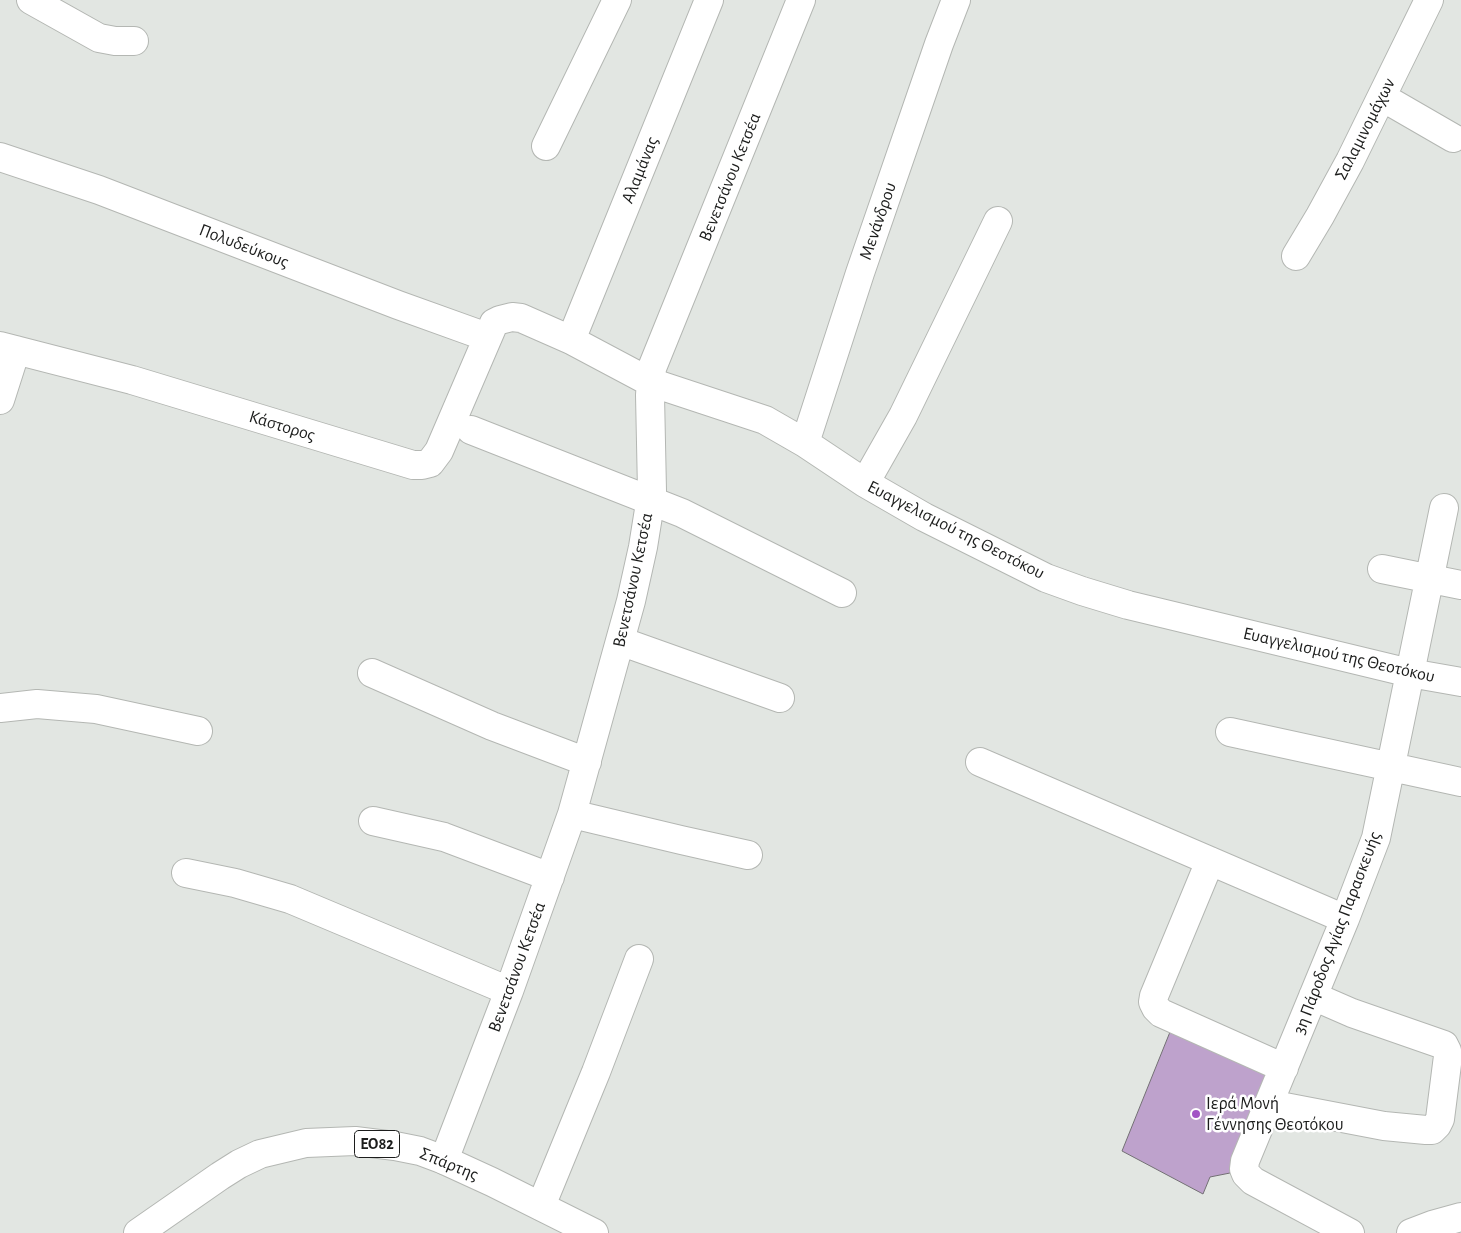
<!DOCTYPE html>
<html>
<head>
<meta charset="utf-8">
<style>
  body { margin:0 }
  canvas { display:block; background:#e2e6e2 }
</style>
</head>
<body>
<canvas width="1461" height="1233"></canvas>
<script>
const context = document.querySelector('canvas').getContext('2d');
context.lineJoin = 'round';
function fillPath(path, color) {
  context.fillStyle = color;
  context.fill(path, 'evenodd');
}
function toPath(rows) {
  const path = new Path2D();
  for (const r of rows) {
    path.moveTo(r[0], r[1]);
    for (let i = 2; i < r.length; i += 2) path.lineTo(r[i], r[i + 1]);
  }
  return path;
}
function stroke(path, color, width, dash) {
  context.strokeStyle = color;
  context.lineWidth = width;
  context.lineCap = dash ? 'butt' : 'round';
  context.setLineDash(dash || []);
  context.stroke(path);
}
function drawText(font, color, halo, rows, align = 'center') {
  context.font = font + ' "Alegreya Sans",sans-serif';
  context.lineWidth = 5;
  context.setLineDash([]);
  context.textBaseline = 'middle';
  context.strokeStyle = halo;
  context.fillStyle = color;
  for (const [text, x, y, turn = 0] of rows) {
    context.save();
    context.translate(x, y);
    context.rotate((+turn || 0) * Math.PI / 180);
    context.textAlign = isNaN(turn) ? turn : align;
    if (halo) context.strokeText(text, 0, 0);
    context.fillText(text, 0, 0);
    context.restore();
  }
}
const building = toPath([
  [1172,1027,1273,1071,1230,1173,1210,1177,1203,1194,1122,1151,1172,1027]
]);
fillPath(building, '#bea2cc');
stroke(building, '#737074', 1);
const street = toPath([
  [31,0,99,38,115,41,134,41],
  [1382,97,1453,138],
  [546,146,617,0],
  [0,157,99,190,398,305,487,337],
  [1296,256,1320,216,1350,161,1429,0],
  [571,340,709,0],
  [0,346,132,380,413,465,422,465,430,463,439,451,494,323,500,320,512,317,521,318,571,340,650,382,765,420,805,443,865,483,924,517,1046,578,1082,591,1128,605,1410,673,1461,682],
  [0,400,16,350],
  [471,430,682,513,842,593],
  [805,443,860,273,939,44,956,0],
  [865,483,903,416,998,221],
  [1382,569,1461,585],
  [620,641,780,698],
  [372,673,492,726,587,762],
  [0,708,37,704,96,709,198,731],
  [1230,732,1461,782],
  [980,762,1345,919],
  [572,814,681,840,748,855],
  [373,821,444,837,550,877],
  [1210,861,1154,996,1153,1002,1156,1008,1161,1013,1284,1068],
  [186,873,235,883,290,899,509,991],
  [1269,1104,1384,1126,1426,1130,1432,1130,1437,1125,1440,1119,1448,1056,1447,1051,1444,1045,1352,1013,1313,996],
  [444,1160,509,991,572,814,631,601,643,547,652,491,650,395,652,368,801,0],
  [541,1206,596,1072,639,959],
  [1350,1233,1253,1181,1246,1174,1244,1169,1245,1161,1345,919,1376,838,1444,508]
]);
const primary = toPath([
  [138,1233,220,1176,239,1164,260,1154,306,1143,355,1141,395,1146,420,1151,444,1160,492,1182,594,1233],
  [1411,1233,1432,1225,1461,1217]
]);
stroke(street, '#b4b7b3', 30);
stroke(primary, '#b4b7b3', 30);
stroke(street, '#fff', 28);
stroke(primary, '#fff', 28);
for (const [x, y, r, color] of [
  [1196,1114,5,"#a254c5"]
]) {
  const dot = new Path2D();
  dot.arc(x, y, r, 0, 2 * Math.PI);
  context.fillStyle = color;
  context.fill(dot);
  stroke(dot, '#fff', 2);
}
for (const [x, y, w] of [
  [377,1144,45]
]) {
  const box = new Path2D();
  box.roundRect(x - w / 2, y - 13.5, w, 27, 4);
  context.fillStyle = '#fff';
  context.fill(box);
  stroke(box, '#1c1d1c', 1);
}
drawText('bold 16px', '#1c1d1c', null, [
  ["ΕΟ82",377,1144]
]);
drawText('18px', '#1c1d1c', '#fff', [
  ["Σαλαμινομάχων",1365,129,-63],
  ["Αλαμάνας",640,170,-68],
  ["Βενετσάνου Κετσέα",730,177,-68],
  ["Μενάνδρου",878,221,-71],
  ["Πολυδεύκους",244,246,21],
  ["Κάστορος",282,426,17],
  ["Ευαγγελισμού της Θεοτόκου",956,530,27],
  ["Βενετσάνου Κετσέα",633,580,-78],
  ["Ευαγγελισμού της Θεοτόκου",1339,655,13],
  ["3η Πάροδος Αγίας Παρασκευής",1337,933,-69],
  ["Βενετσάνου Κετσέα",517,967,-70],
  ["Σπάρτης",449,1164,22]
]);
drawText('18px', '#1c1d1c', '#fff', [
  ["Ιερά Μονή",1206,1104],
  ["Γέννησης Θεοτόκου",1206,1125]
], 'left');
</script>
</body>
</html>
